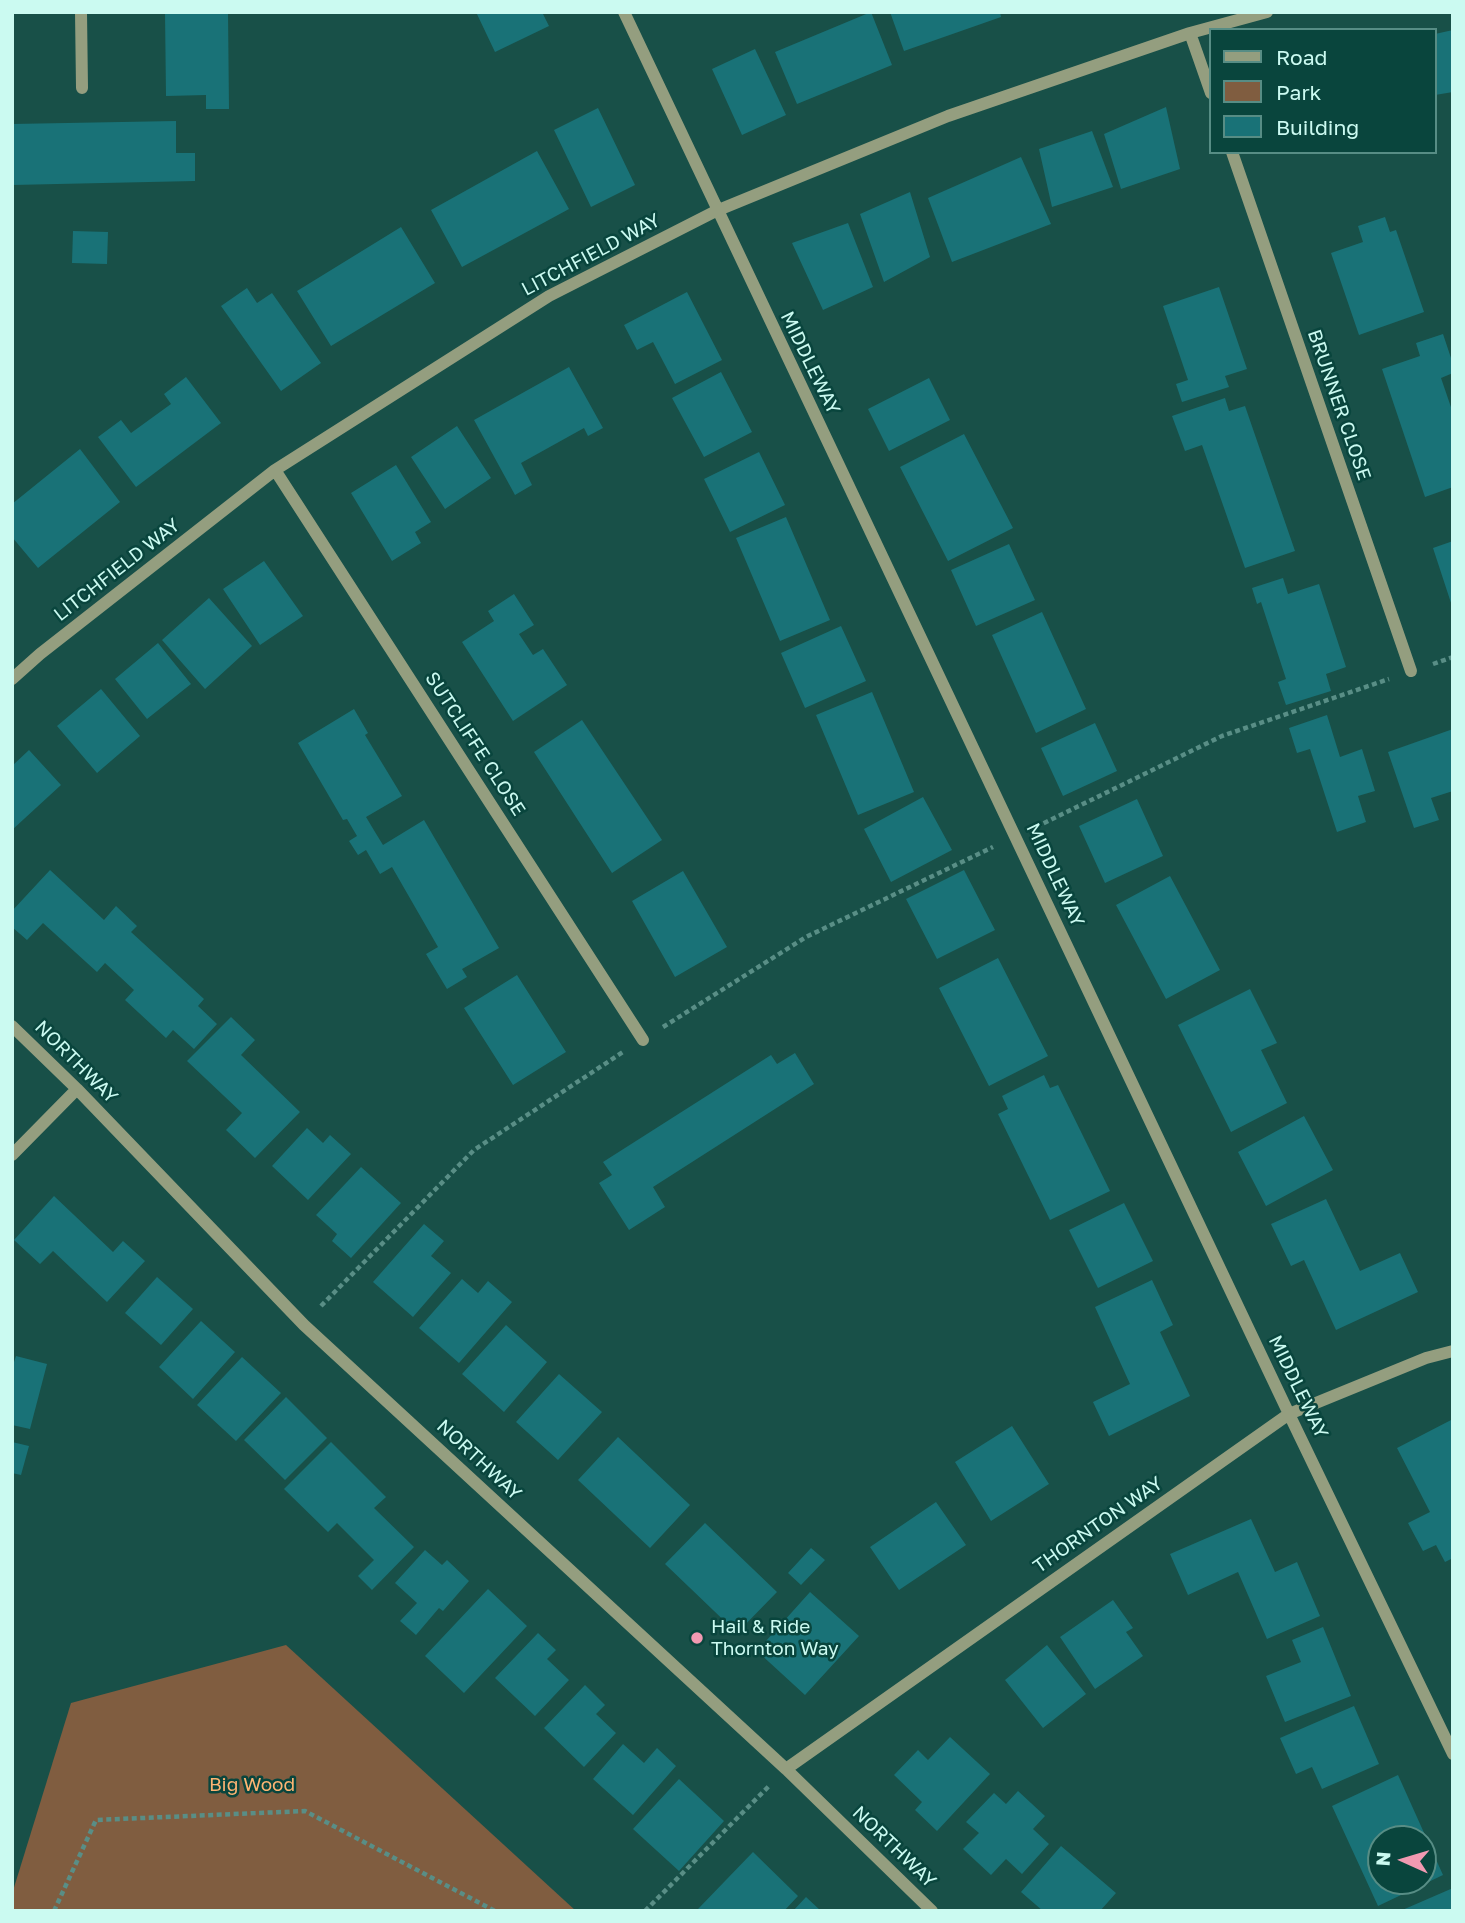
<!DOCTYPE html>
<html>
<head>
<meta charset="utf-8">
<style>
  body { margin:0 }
  #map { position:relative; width:1465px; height:1923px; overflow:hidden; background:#185048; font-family:"Golos Text",sans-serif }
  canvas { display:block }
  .frame { position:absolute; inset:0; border:14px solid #cbfaf1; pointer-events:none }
  .legend { position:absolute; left:1209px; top:28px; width:228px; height:126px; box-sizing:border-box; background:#09453d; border:2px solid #578d85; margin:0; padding:9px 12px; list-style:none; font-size:21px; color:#cbfaf1 }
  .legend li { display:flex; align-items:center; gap:14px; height:35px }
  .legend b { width:35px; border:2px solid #578d85 }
  .north { position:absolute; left:1367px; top:1825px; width:70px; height:70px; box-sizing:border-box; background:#09453d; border:2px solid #578d85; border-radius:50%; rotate:274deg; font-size:19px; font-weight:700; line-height:28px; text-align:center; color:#cbfaf1 }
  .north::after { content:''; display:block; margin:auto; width:24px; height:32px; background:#f19ab2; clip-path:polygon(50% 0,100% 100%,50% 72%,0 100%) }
</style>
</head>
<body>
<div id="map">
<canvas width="1465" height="1923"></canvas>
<div class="frame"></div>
<ul class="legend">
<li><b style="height:9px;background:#949e7f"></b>Road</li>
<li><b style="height:19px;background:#805d40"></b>Park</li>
<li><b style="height:19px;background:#197277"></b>Building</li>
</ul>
<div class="north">N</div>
</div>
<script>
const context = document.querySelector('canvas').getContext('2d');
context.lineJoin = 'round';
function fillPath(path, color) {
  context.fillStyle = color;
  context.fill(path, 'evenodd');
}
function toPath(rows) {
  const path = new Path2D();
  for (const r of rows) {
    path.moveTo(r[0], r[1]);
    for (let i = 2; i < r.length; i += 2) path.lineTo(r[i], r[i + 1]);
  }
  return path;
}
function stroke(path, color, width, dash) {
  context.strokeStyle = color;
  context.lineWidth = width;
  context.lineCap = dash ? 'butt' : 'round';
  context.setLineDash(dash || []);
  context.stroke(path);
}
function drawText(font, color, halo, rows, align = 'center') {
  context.font = font + ' "Golos Text",sans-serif';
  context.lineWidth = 5;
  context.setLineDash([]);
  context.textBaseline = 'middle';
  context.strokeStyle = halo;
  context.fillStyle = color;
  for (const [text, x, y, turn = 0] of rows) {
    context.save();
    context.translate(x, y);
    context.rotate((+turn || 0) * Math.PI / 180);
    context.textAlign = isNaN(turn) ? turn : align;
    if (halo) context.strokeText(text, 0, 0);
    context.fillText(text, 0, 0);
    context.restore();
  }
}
fillPath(toPath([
  [286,1645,576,1911,12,1911,12,1894,71,1703]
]), '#805d40');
fillPath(toPath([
  [165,12,228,12,229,109,206,109,206,95,166,96],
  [476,12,542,12,549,26,495,52],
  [871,12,892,65,797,104,775,52],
  [890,12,1000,12,1001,17,904,51],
  [1453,30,1453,92,1435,95,1435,34],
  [755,49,786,115,742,135,712,69],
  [1166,107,1180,169,1121,189,1104,134],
  [598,108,635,185,591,207,554,130],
  [176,121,176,153,195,153,195,181,12,185,12,124],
  [1092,131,1113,187,1052,207,1039,149],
  [537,151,569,209,462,267,431,210],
  [1021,157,1051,224,952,262,928,198],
  [910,192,930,257,884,282,860,214],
  [1385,217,1390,232,1396,230,1424,312,1359,335,1331,253,1363,242,1358,226],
  [848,223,873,287,823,310,792,243],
  [401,227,435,283,331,346,297,291],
  [73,231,108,232,107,264,72,263],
  [1219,287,1247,369,1225,376,1229,387,1182,402,1176,384,1188,380,1163,306],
  [247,288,257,303,272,293,321,363,281,391,221,306],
  [687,292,722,360,675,384,653,342,637,350,624,325],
  [1443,334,1453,364,1453,373,1441,378,1453,413,1453,487,1425,497,1382,369,1420,356,1416,343],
  [569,367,603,428,588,436,584,428,521,463,532,485,515,495,474,420],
  [721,372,752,432,704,457,672,398],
  [186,377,221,423,136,487,98,437,121,420,131,433,171,404,164,394],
  [929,378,950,420,889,451,868,409],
  [1225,398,1229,411,1245,406,1295,551,1245,568,1202,445,1185,451,1172,416],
  [457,426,491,478,445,509,411,457],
  [964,434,1013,528,948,561,900,467],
  [80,449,120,502,38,568,12,537,12,504],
  [759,452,785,505,730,532,704,479],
  [396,465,431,522,415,532,421,543,392,561,351,493],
  [786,517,830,620,780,641,736,538],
  [1453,541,1453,606,1452,606,1433,548],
  [1009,544,1035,600,976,626,951,570],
  [264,561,303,616,260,645,223,589],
  [1283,578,1288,594,1319,584,1346,667,1326,674,1331,691,1286,705,1278,682,1286,679,1261,602,1257,604,1252,588],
  [514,594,534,625,519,634,533,655,543,649,567,685,513,721,462,642,494,621,488,611],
  [209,598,252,646,205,689,162,640],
  [1042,612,1086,709,1036,733,992,635],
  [841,626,866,681,805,708,781,653],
  [158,643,191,684,147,719,115,679],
  [101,689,140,736,97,773,57,726],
  [872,692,914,792,858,815,816,715],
  [354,709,368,733,365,735,402,796,366,817,375,832,383,845,424,820,499,948,462,969,467,977,447,989,426,954,438,947,392,867,380,874,366,850,358,855,349,841,357,836,347,819,343,820,298,743],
  [1327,715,1340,757,1362,749,1375,791,1358,796,1366,822,1337,832,1310,749,1297,753,1289,728],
  [582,720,662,840,612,873,534,752],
  [1095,723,1117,771,1063,796,1041,748],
  [1453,729,1453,791,1431,798,1439,820,1414,828,1388,752],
  [29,750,61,785,12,830,12,766],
  [923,797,952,850,891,882,864,829],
  [1137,799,1163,856,1105,883,1079,826],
  [50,870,104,920,116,906,137,926,131,932,204,999,198,1006,217,1024,194,1049,173,1030,166,1038,125,1000,134,990,105,963,97,972,43,923,27,940,12,927,12,911],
  [964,870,995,930,937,959,906,899],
  [683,871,727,947,675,977,632,901],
  [1170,876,1220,970,1166,999,1116,905],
  [998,958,1048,1056,989,1086,939,988],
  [517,975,566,1052,513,1085,464,1008],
  [1250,989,1277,1043,1261,1050,1287,1103,1231,1132,1178,1025],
  [231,1017,255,1040,241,1055,300,1112,255,1158,226,1130,242,1113,187,1061],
  [795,1053,814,1084,653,1187,665,1207,629,1230,599,1183,612,1175,603,1162,771,1055,777,1064],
  [1044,1075,1050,1088,1058,1085,1110,1191,1050,1220,998,1114,1008,1109,1002,1096],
  [1304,1116,1333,1170,1266,1206,1238,1152],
  [307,1128,323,1143,330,1135,351,1154,308,1200,272,1166],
  [361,1167,401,1203,351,1258,332,1241,337,1234,316,1215],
  [54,1196,113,1252,123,1241,145,1261,107,1302,53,1251,40,1264,14,1240],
  [1326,1199,1360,1271,1400,1253,1418,1292,1336,1330,1304,1260,1291,1266,1271,1224],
  [1124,1203,1153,1261,1098,1288,1069,1230],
  [424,1224,444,1241,431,1256,451,1273,413,1317,373,1282],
  [157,1277,193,1309,161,1345,125,1313],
  [462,1279,478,1293,488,1281,512,1302,459,1363,419,1328],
  [1152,1280,1173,1325,1160,1332,1190,1396,1109,1436,1093,1402,1130,1384,1095,1307],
  [201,1321,235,1352,193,1399,159,1367],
  [506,1325,547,1362,504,1412,462,1374],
  [16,1356,47,1364,30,1429,12,1425,12,1368],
  [242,1357,281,1393,236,1441,197,1405],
  [559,1374,602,1412,558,1460,516,1422],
  [286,1397,327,1438,285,1480,244,1440],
  [1453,1419,1453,1558,1445,1562,1436,1545,1423,1551,1408,1523,1430,1512,1397,1448],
  [1012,1426,1049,1484,991,1521,955,1462],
  [618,1437,690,1505,650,1548,578,1480],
  [12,1442,29,1446,21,1475,12,1473],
  [331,1442,386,1497,374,1508,414,1547,372,1590,358,1576,374,1560,337,1523,328,1532,284,1489],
  [936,1502,966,1545,899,1590,870,1547],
  [1251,1519,1275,1572,1297,1562,1320,1616,1267,1639,1238,1572,1188,1595,1170,1554],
  [705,1523,777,1592,737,1633,665,1564],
  [811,1548,825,1560,801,1585,788,1573],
  [425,1550,442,1565,447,1560,469,1581,443,1611,439,1608,416,1635,400,1621,417,1603,395,1583],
  [488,1589,527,1626,464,1693,425,1656],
  [810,1592,859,1636,805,1695,757,1651],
  [1113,1600,1133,1628,1126,1632,1143,1656,1095,1689,1060,1637],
  [1323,1627,1351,1696,1285,1722,1266,1676,1301,1662,1292,1640],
  [538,1633,556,1650,547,1659,569,1680,535,1716,495,1678],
  [1047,1645,1086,1694,1043,1728,1005,1680],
  [585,1685,605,1705,596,1714,616,1733,584,1767,544,1728],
  [1354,1706,1379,1764,1322,1789,1312,1767,1296,1774,1280,1738],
  [950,1737,990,1774,937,1831,915,1810,922,1802,894,1775,918,1750,928,1760],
  [623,1744,644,1763,657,1748,676,1766,633,1815,593,1779],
  [1398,1775,1443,1875,1378,1906,1332,1806],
  [1381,1839,1423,1839,1423,1881,1381,1881],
  [679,1779,724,1821,679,1871,633,1829],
  [1018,1791,1045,1816,1033,1829,1049,1844,1022,1874,1006,1859,991,1875,963,1849,979,1833,966,1822,994,1793,1006,1804],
  [1061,1846,1116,1893,1100,1911,1043,1911,1021,1892],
  [753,1852,798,1896,784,1911,700,1911,698,1909],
  [1453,1888,1453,1911,1400,1911],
  [806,1897,821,1911,793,1911]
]), '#197277');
stroke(toPath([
  [1433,664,1453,657],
  [1036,827,1222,736,1389,679],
  [663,1027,806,937,993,847],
  [321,1306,474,1150,623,1052],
  [54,1911,96,1820,305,1811,495,1911],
  [645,1911,770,1785]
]), '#598e86', 4.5, [5, 3.5]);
stroke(toPath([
  [81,12,82,88],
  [624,12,1289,1414,1453,1754],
  [1190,33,1211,93],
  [1232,152,1411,671],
  [275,470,643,1040],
  [12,679,40,654,275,470,549,296,716,211,948,116,1190,33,1267,12],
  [12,1026,77,1089,304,1325,786,1769,932,1911],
  [12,1155,77,1089],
  [786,1769,1289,1414,1426,1358,1453,1351]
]), '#949e7f', 12);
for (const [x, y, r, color] of [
  [697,1638,7,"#f19ab2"]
]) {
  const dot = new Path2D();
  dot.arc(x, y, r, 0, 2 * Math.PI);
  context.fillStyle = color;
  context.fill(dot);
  stroke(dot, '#09453d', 2.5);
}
drawText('19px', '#cbfaf1', '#09453d', [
  ["LITCHFIELD WAY",591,255,-28],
  ["MIDDLEWAY",810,363,64],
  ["BRUNNER CLOSE",1339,405,71],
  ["LITCHFIELD WAY",117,570,-38],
  ["SUTCLIFFE CLOSE",475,744,57],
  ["MIDDLEWAY",1055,875,65],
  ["NORTHWAY",76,1062,45],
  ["MIDDLEWAY",1298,1387,64],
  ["NORTHWAY",479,1460,43],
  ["THORNTON WAY",1098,1525,-35],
  ["NORTHWAY",894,1847,44]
]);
drawText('19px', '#cbfaf1', '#09453d', [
  ["Hail & Ride",711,1627],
  ["Thornton Way",711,1649]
], 'left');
drawText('19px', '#fdb473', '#09453d', [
  ["Big Wood",252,1785]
]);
</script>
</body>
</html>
